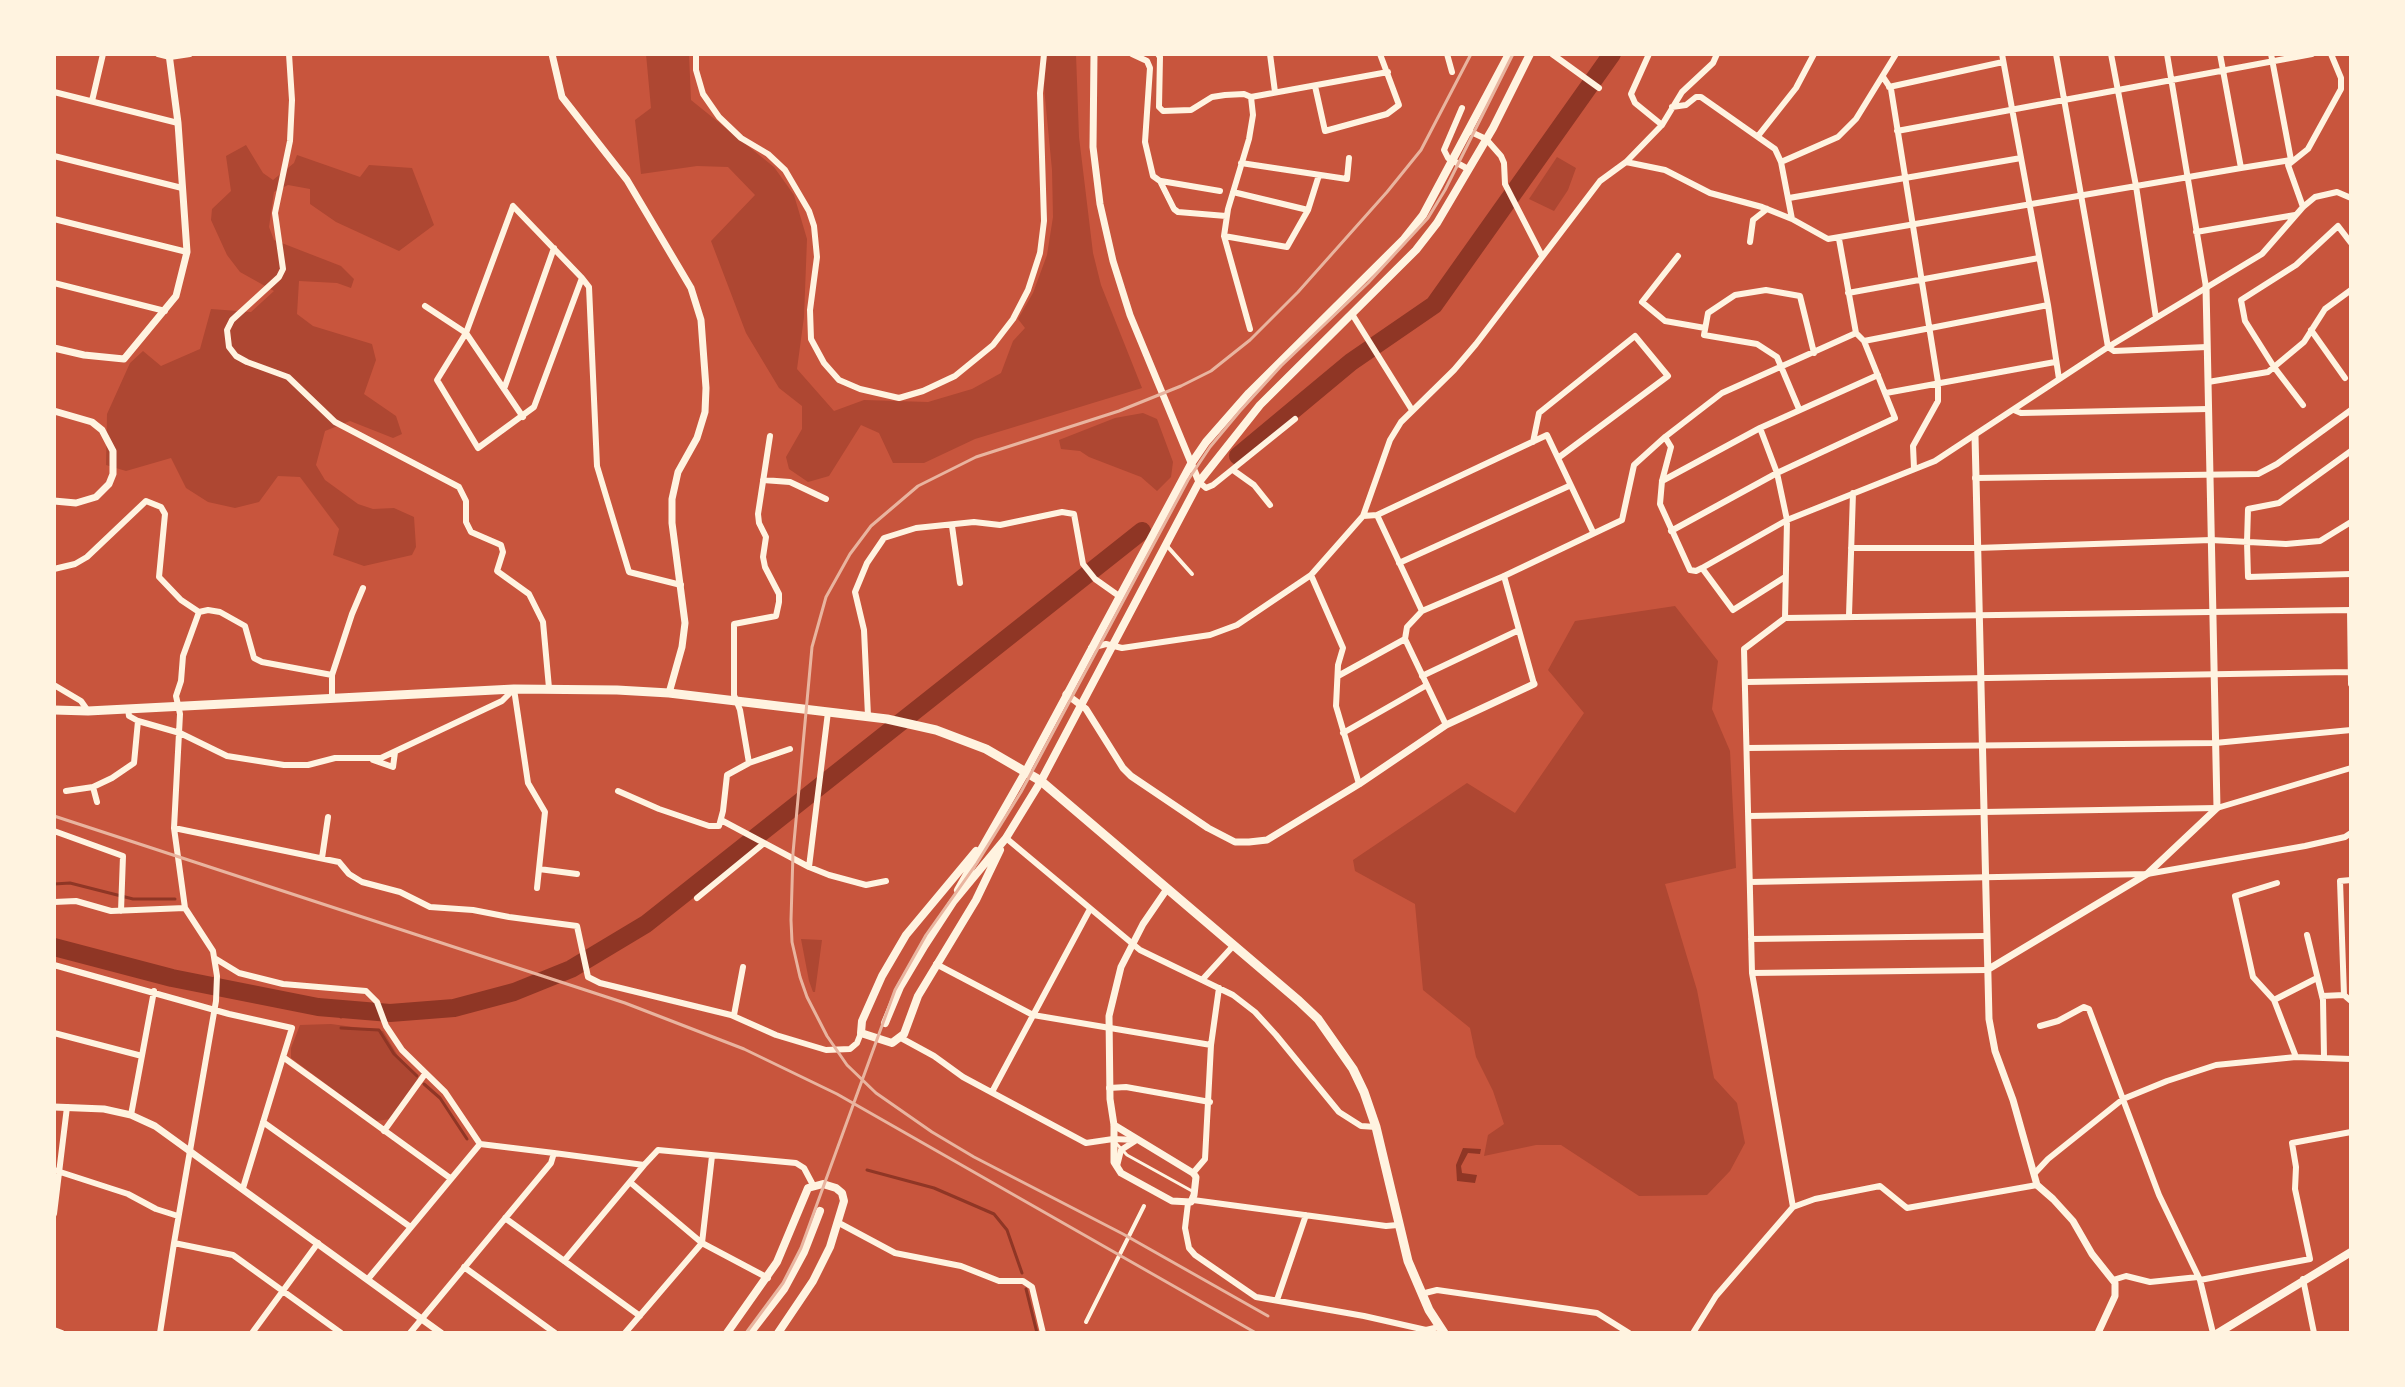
<!DOCTYPE html>
<html>
<head>
<meta charset="utf-8">
<style>
  body { margin:0 }
  #map { position:relative; width:2405px; height:1387px; overflow:hidden; background:#c8553d; font-family:Literata,serif }
  canvas { display:block }
  .frame { position:absolute; inset:0; border:56px solid #fff3e0; pointer-events:none }
</style>
</head>
<body>
<div id="map">
<canvas width="2405" height="1387"></canvas>
<div class="frame"></div>
</div>
<script>
const context = document.querySelector('canvas').getContext('2d');
context.lineJoin = 'round';
function fillPath(path, color) {
  context.fillStyle = color;
  context.fill(path, 'evenodd');
}
function toPath(rows) {
  const path = new Path2D();
  for (const r of rows) {
    path.moveTo(r[0], r[1]);
    for (let i = 2; i < r.length; i += 2) path.lineTo(r[i], r[i + 1]);
  }
  return path;
}
function stroke(path, color, width, dash) {
  context.strokeStyle = color;
  context.lineWidth = width;
  context.lineCap = dash ? 'butt' : 'round';
  context.setLineDash(dash || []);
  context.stroke(path);
}
fillPath(toPath([
  [646,54,689,54,691,100,774,167,794,195,807,239,804,317,797,369,834,411,864,400,928,402,972,389,1001,373,1013,341,1025,328,1018,319,1033,293,1047,255,1053,217,1052,170,1044,87,1047,54,1076,54,1079,137,1093,253,1101,285,1142,388,975,439,924,463,893,463,879,433,861,425,829,476,808,482,789,469,786,457,802,429,802,406,779,388,746,333,711,241,755,195,728,167,697,166,641,174,635,120,651,108],
  [246,145,263,173,273,180,294,163,297,155,360,177,369,165,412,168,434,225,399,251,336,222,310,204,310,189,288,185,274,192,269,227,274,240,341,266,354,279,351,288,337,283,299,281,297,314,313,326,372,344,376,360,364,394,396,416,402,434,393,438,350,421,325,431,316,465,325,480,358,504,373,509,394,508,414,517,416,547,412,555,364,566,333,555,339,529,300,477,278,476,259,502,235,508,208,502,186,488,171,458,126,471,106,465,107,414,130,363,143,351,161,366,200,349,211,309,251,312,274,291,240,272,227,255,211,220,212,209,231,191,226,156],
  [1557,157,1576,168,1568,190,1554,211,1529,199],
  [1143,413,1157,419,1173,462,1171,477,1157,491,1141,477,1089,457,1080,451,1061,449,1059,440,1115,418],
  [1675,606,1718,661,1712,709,1730,751,1736,868,1665,884,1697,990,1714,1078,1737,1103,1745,1143,1730,1171,1707,1195,1639,1196,1561,1145,1536,1145,1484,1156,1488,1135,1504,1124,1493,1091,1476,1057,1470,1028,1423,990,1415,904,1355,871,1353,860,1467,783,1515,813,1584,713,1548,670,1575,621],
  [801,939,822,940,815,992,813,992,809,981],
  [331,1024,383,1031,398,1056,418,1075,418,1080,391,1119,376,1121,291,1058,291,1048,300,1025]
]), '#ae4732');
fillPath(toPath([
  [1463,1148,1481,1149,1480,1154,1468,1153,1461,1166,1462,1173,1477,1175,1475,1183,1457,1181,1456,1165]
]), '#8f3625');
stroke(toPath([
  [54,884,70,883,133,899,175,899],
  [341,1009,341,1017],
  [341,1028,379,1030,394,1054,417,1076],
  [424,1084,440,1098,467,1139],
  [867,1170,934,1188,994,1214,1007,1230,1022,1273],
  [1026,1289,1037,1333]
]), '#8f3625', 3);
stroke(toPath([
  [1238,456,1351,362,1434,305,1612,54],
  [54,947,172,978,318,1007,390,1013,454,1008,514,992,571,969,646,924,1142,531]
]), '#8f3625', 18);
stroke(toPath([
  [1115,1142,1127,1155,1192,1191]
]), '#fff3e0', 3);
stroke(toPath([
  [1167,546,1192,574],
  [1086,1322,1144,1206]
]), '#fff3e0', 4);
stroke(toPath([
  [158,54,170,57,190,54],
  [289,54,292,100,290,141,275,213,283,269,279,277,232,320,227,330,229,347,236,356,247,362,288,377,335,422,459,487,466,501,466,522,471,532,501,545,503,552,497,571,529,594,543,622,549,688],
  [696,54,696,70,703,94,719,117,741,138,768,154,785,170,809,211,814,226,817,257,810,310,811,339,824,363,839,380,860,389,899,398,923,391,955,376,993,345,1013,319,1028,290,1040,253,1044,221,1040,93,1044,54],
  [1132,54,1147,61,1150,68,1145,142,1153,176,1160,181,1174,209,1178,212,1226,216],
  [1158,54,1160,57,1159,107,1163,111,1191,110,1212,97,1225,95,1244,94,1251,97,1253,115,1249,139,1228,209,1224,236,1250,329],
  [1270,54,1275,92],
  [1447,54,1452,72],
  [1552,54,1599,88],
  [1649,54,1631,94,1635,103,1662,125],
  [2002,54,2048,305,2059,379],
  [2056,54,2108,347,2114,351,2207,347],
  [2111,54,2136,186,2156,318],
  [2167,54,2206,287],
  [2220,54,2241,168,2291,160,2271,54],
  [1883,77,1891,89,1938,382,1938,401,1913,446,1914,468],
  [1315,86,1325,131,1387,114,1399,105,1380,54],
  [1889,87,2003,62],
  [54,92,178,123],
  [1251,97,1388,72],
  [92,101,103,54],
  [1672,107,1686,105,1696,97,1701,97,1775,149,1781,162,1838,137,1856,119,1896,54],
  [1462,108,1444,150,1448,158,1468,169],
  [1469,131,1486,139,1501,156,1504,163,1505,184,1542,256],
  [1897,131,2312,54],
  [1758,136,1796,88,1814,54],
  [54,156,182,188],
  [1626,162,1665,170,1710,193,1762,207,1792,219],
  [1781,162,1792,219,1828,239,2241,168],
  [1241,163,1347,179,1349,158],
  [1161,181,1220,191],
  [1233,192,1308,210],
  [1789,198,2021,158],
  [513,206,582,278,534,407,478,448,437,380,466,333,513,206],
  [2303,207,2288,165,2308,149,2341,89,2341,78,2331,54],
  [54,219,187,252],
  [2196,232,2295,215],
  [1224,236,1287,247,1308,210,1319,175],
  [1750,242,1753,220,1767,209],
  [1678,256,1642,302,1665,321,1705,328],
  [582,278,589,287,597,466,629,572,681,585],
  [54,283,165,311],
  [1848,293,2039,258],
  [425,306,466,333,523,417],
  [1352,314,1412,410],
  [2311,330,2345,378],
  [1864,341,2048,305],
  [2208,382,2268,372,2304,342,2325,309,2351,290],
  [504,389,554,248],
  [1886,393,2055,362],
  [2303,405,2274,367,2245,321,2241,300,2296,265,2338,226,2351,243],
  [1799,409,1777,357,1757,344,1704,335,1708,313,1735,295,1766,290,1800,296,1814,353],
  [2014,410,2021,413,2208,409],
  [1760,428,1777,473,1787,520,1785,618],
  [1665,437,1722,393,1856,333],
  [1533,442,1539,413,1635,336,1668,376,1558,458],
  [2351,451,2279,503,2248,509,2247,542,2248,577,2351,574],
  [1233,470,1254,485,1270,505],
  [1975,478,2258,474,2277,464,2351,410],
  [763,480,790,482,826,499],
  [1662,481,1760,428,1878,375],
  [1199,482,1206,488,1213,485,1295,419],
  [1377,515,1422,611],
  [1363,516,1377,515,1547,435,1593,532],
  [952,526,960,583],
  [1671,531,1777,473,1895,418,1864,341,1856,333,1839,239],
  [1851,548,1977,548,2211,540,2286,544,2320,541,2351,522],
  [1399,563,1569,486],
  [1702,568,1787,520,1935,461,2108,347,2262,254,2303,207,2315,197,2337,192,2351,198],
  [54,569,75,564,87,557,146,501,161,507,165,514,159,577,181,600,199,612,183,656,181,681,176,696,180,714,174,828,185,908,213,951,217,976,216,1001,174,1243,233,1255,341,1333],
  [1311,575,1343,648,1338,665,1336,706,1359,784],
  [1504,576,1534,684],
  [2350,610,2351,684],
  [199,612,208,610,220,612,245,626,254,658,262,662,332,675,332,698],
  [1849,615,1853,493],
  [1785,618,2351,610],
  [1405,639,1446,725],
  [1091,648,1106,644,1122,648,1210,635,1237,625,1311,575,1363,516,1390,440,1401,422,1454,370,1476,344,1600,181,1626,162,1662,125,1682,92,1713,63,1717,54],
  [332,675,352,614,363,588],
  [1338,676,1405,639,1407,627,1422,611,1504,576,1622,520,1634,465,1665,437,1671,447,1662,481,1660,504,1690,570,1696,571,1702,568,1733,610,1785,577],
  [1422,676,1519,630],
  [1746,682,2350,672],
  [54,685,81,701,88,711],
  [514,689,528,783,545,812,537,888],
  [868,716,864,630,855,592,867,563,884,538,916,528,974,522,1000,525,1062,512,1074,514,1083,564,1095,579,1119,596],
  [138,721,180,733,227,756,284,765,308,765,335,758,381,758,502,701,514,689],
  [1343,733,1427,685],
  [1747,748,2215,743,2351,730],
  [373,760,393,767,395,752],
  [749,763,740,710,734,695,734,624,776,616,779,602,779,594,765,567,763,557,766,537,759,523,758,514,770,436],
  [93,787,97,802],
  [66,791,93,787,112,778,134,763,138,721,129,716,128,709],
  [618,791,659,809,709,826,719,826,723,811,727,775,749,763,790,749],
  [1749,816,2217,808,2351,768],
  [721,820,809,867,829,875,866,885,886,881],
  [174,828,339,862,349,874,362,882,400,892,430,907,473,910,509,917,577,926,588,977,600,983,731,1015,776,1035,826,1050,850,1049,857,1043,861,1033],
  [54,831,123,856,121,911],
  [1006,838,1140,950,1233,995,1255,1012,1276,1035,1339,1112,1361,1126,1376,1127],
  [322,858,328,817],
  [809,867,828,712],
  [539,869,577,874],
  [2351,880,2340,881,2344,995,2351,1001],
  [1750,882,2147,874,2305,846,2345,837,2351,833],
  [2277,883,2235,896,2253,977,2274,1000,2296,1057],
  [697,898,763,844],
  [54,902,76,901,111,911,185,908],
  [2307,935,2323,1000,2324,1056],
  [1751,939,1986,936],
  [216,959,239,973,283,984,366,991,377,1002,386,1026,402,1050,445,1092,480,1144,554,1153,551,1163,410,1333],
  [936,964,1033,1015,1211,1045],
  [54,965,229,1014,292,1028,283,1057,450,1178],
  [1752,973,1987,970],
  [1202,980,1234,945],
  [2322,996,2344,995],
  [2274,1000,2317,978],
  [734,1015,743,967],
  [2040,1026,2058,1021,2084,1007,2089,1009,2159,1195,2200,1280,2213,1333],
  [54,1033,142,1056],
  [901,1038,934,1056,963,1077,1086,1143,1113,1139,1137,1140],
  [1109,1088,1126,1087,1210,1102],
  [992,1092,1090,909],
  [131,1115,154,991],
  [263,1122,409,1226],
  [384,1131,425,1074],
  [554,1153,644,1165,658,1150,796,1163,804,1168,813,1185],
  [1117,1166,1121,1150,1135,1141],
  [54,1170,128,1194,156,1209,178,1216],
  [1193,1173,1205,1159,1211,1045,1219,988],
  [2035,1173,2048,1159,2123,1099,2167,1081,2216,1065,2296,1057,2351,1059],
  [631,1183,702,1243,768,1278],
  [243,1188,283,1057],
  [1193,1200,1386,1226,1398,1225],
  [1188,1203,1185,1228,1189,1248,1195,1255,1256,1297,1364,1316,1426,1330,1439,1327],
  [1793,1207,1815,1199,1880,1186,1907,1208,2037,1185],
  [54,1214,67,1107],
  [505,1218,640,1316],
  [839,1223,895,1253,961,1266,999,1281,1023,1281,1032,1287,1043,1333],
  [564,1261,644,1165],
  [464,1267,555,1333],
  [368,1279,480,1144],
  [2303,1279,2314,1333],
  [2113,1280,2126,1276,2150,1282,2198,1277],
  [2200,1280,2310,1259,2295,1189,2296,1167,2292,1143,2351,1132],
  [1421,1294,1437,1290,1597,1313,1629,1333],
  [1277,1300,1306,1215],
  [54,1330,62,1333],
  [160,1333,174,1243],
  [252,1333,318,1243],
  [625,1333,702,1243,712,1156],
  [1693,1333,1716,1296,1793,1207,1752,973,1744,649,1785,618]
]), '#fff3e0', 6);
stroke(toPath([
  [552,54,562,97,627,180,691,288,701,320,706,388,705,412,697,438,678,472,672,499,672,523,685,623,682,647,669,693],
  [1094,54,1093,147,1100,204,1113,261,1130,315,1199,482],
  [54,348,84,355,124,359,176,296,187,252,178,123,169,54],
  [54,411,92,422,102,430,113,451,113,474,109,484,96,497,76,503,54,501],
  [1975,436,1989,1019,1995,1051,2013,1100,2037,1185,2053,1199,2073,1221,2092,1254,2115,1283,2115,1296,2098,1333],
  [1066,694,1086,709,1123,768,1131,776,1208,828,1235,842,1249,842,1267,840,1359,784,1446,725,1534,684],
  [1987,970,2147,874,2217,808,2206,287],
  [54,1107,104,1109,131,1115,155,1126,441,1333],
  [1114,1125,1193,1173,1196,1177,1194,1195,1191,1202,1172,1201,1121,1173,1114,1162,1114,1125,1110,1099,1109,1016,1121,967,1143,924,1167,889]
]), '#fff3e0', 7);
stroke(toPath([
  [976,851,906,935,882,976,862,1021,861,1033,892,1043,904,1034,918,996,976,900,1000,850],
  [958,890,1026,771,1191,464,1206,442,1249,393,1404,239,1423,215,1509,54],
  [885,1023,900,987,925,945,953,902,1006,838,1041,781,1199,482,1260,405,1416,250,1437,223,1493,128,1530,54],
  [727,1333,777,1262,808,1188,823,1184,836,1188,842,1193,844,1201,830,1247,813,1281,778,1333],
  [750,1333,784,1289,804,1252,820,1211],
  [2218,1333,2351,1252]
]), '#fff3e0', 8);
stroke(toPath([
  [54,710,88,711,514,689,617,690,669,693,887,719,936,730,986,749,1041,781,1299,1001,1318,1019,1353,1069,1364,1092,1376,1127,1408,1261,1429,1310,1444,1333]
]), '#fff3e0', 9);
stroke(toPath([
  [54,816,625,1003,744,1049,837,1094,1256,1333],
  [1268,1316,1123,1234,974,1157,932,1132,876,1093,847,1065,827,1036,807,997,800,977,792,942,791,920,793,853,812,647,826,597,850,554,871,526,918,486,976,457,1119,411,1181,386,1211,371,1250,340,1298,292,1387,192,1421,150,1471,54],
  [746,1333,783,1283,801,1248,895,990,926,935,977,863,1021,792,1188,480,1210,447,1240,411,1281,366,1368,283,1428,218,1445,190,1513,54]
]), '#e9b49f', 3);
</script>
</body>
</html>
